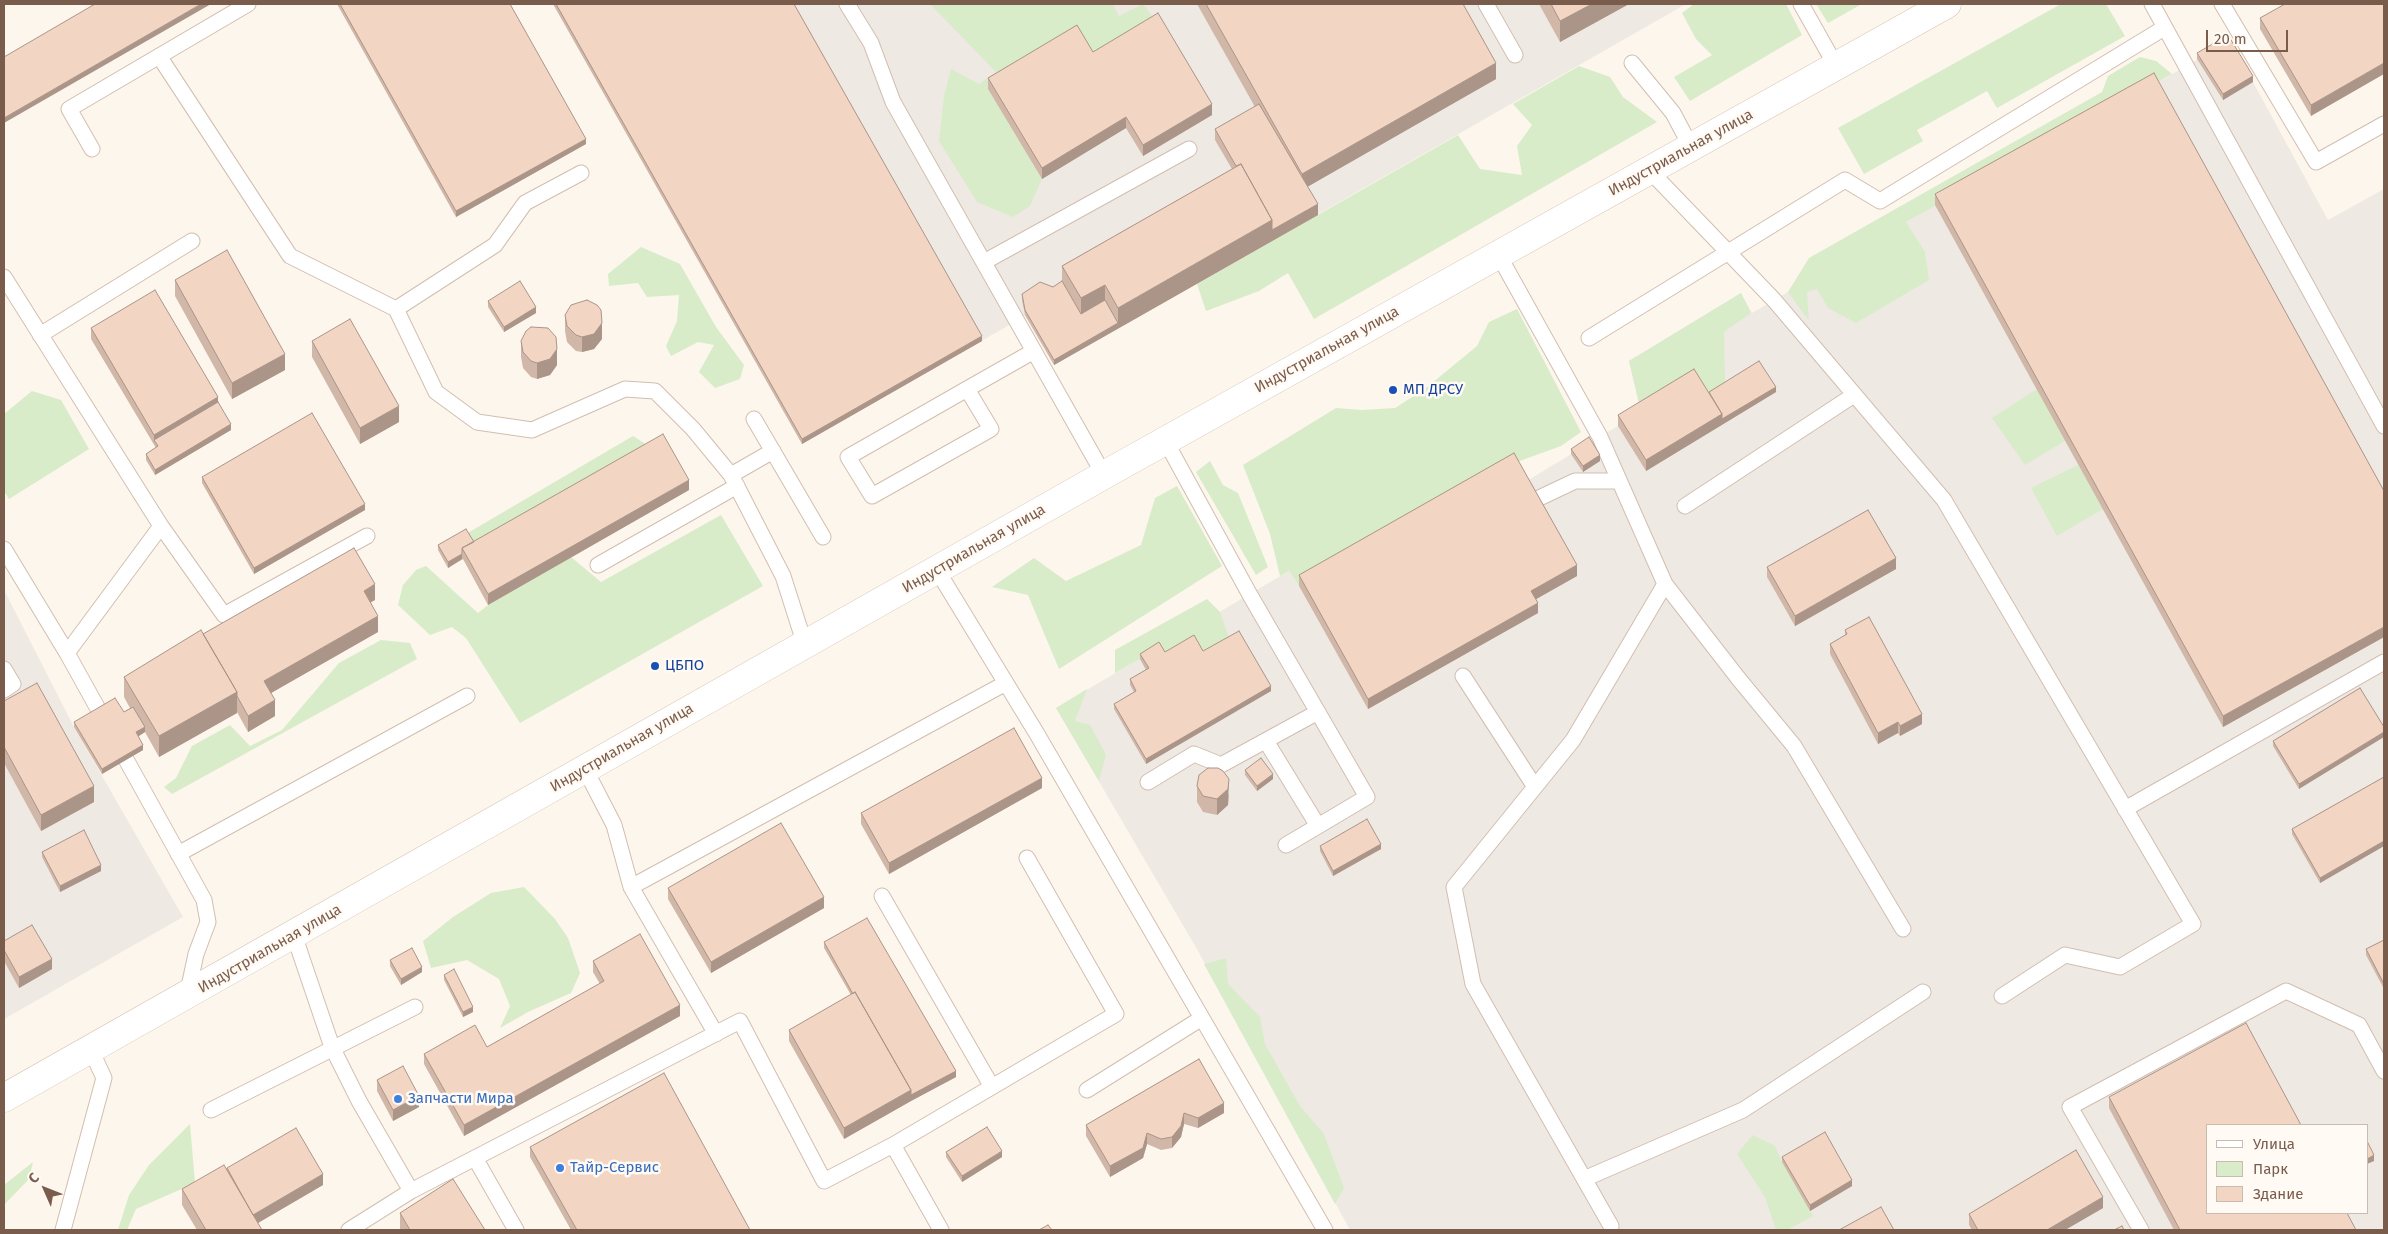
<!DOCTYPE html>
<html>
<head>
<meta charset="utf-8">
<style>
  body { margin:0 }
  #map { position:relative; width:2388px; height:1234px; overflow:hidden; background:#fdf6ec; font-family:"Fira Sans",sans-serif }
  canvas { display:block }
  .frame { position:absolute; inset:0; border:5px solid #7a5c4d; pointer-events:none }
  .legend { position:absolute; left:2206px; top:1124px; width:162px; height:90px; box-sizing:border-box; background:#fffaf3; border:1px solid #cabbb1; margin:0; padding:6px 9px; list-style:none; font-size:15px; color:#7a5c4d }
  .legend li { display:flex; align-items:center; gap:10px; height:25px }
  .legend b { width:25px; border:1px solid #cabbb1 }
  .north { position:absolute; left:20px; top:1164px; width:50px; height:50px; -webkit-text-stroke:4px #fffaf3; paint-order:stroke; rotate:314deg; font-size:14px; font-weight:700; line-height:20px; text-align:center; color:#7a5c4d }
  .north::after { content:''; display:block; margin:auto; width:18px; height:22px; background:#7a5c4d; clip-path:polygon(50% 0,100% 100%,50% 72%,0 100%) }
  .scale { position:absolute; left:2206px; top:30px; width:82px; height:22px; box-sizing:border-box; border:2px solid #7a5c4d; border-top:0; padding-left:6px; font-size:15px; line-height:18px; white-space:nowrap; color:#7a5c4d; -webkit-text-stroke:4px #fffaf3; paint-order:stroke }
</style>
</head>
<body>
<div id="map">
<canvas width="2388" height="1234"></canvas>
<div class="frame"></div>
<ul class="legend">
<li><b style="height:6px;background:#fff"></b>Улица</li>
<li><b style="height:14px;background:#d8ecc9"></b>Парк</li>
<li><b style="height:14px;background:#f3d5c3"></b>Здание</li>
</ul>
<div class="north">С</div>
<div class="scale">20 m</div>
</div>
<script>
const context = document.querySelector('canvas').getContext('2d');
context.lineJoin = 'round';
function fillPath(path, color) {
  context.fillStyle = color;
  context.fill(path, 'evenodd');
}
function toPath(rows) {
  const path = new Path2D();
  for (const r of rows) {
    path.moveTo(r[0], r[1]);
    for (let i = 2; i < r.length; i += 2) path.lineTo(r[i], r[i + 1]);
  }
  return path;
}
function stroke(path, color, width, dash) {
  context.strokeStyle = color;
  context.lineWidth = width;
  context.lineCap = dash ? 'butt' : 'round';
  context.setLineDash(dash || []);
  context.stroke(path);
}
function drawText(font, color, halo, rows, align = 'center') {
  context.font = font + ' "Fira Sans",sans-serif';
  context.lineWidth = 5;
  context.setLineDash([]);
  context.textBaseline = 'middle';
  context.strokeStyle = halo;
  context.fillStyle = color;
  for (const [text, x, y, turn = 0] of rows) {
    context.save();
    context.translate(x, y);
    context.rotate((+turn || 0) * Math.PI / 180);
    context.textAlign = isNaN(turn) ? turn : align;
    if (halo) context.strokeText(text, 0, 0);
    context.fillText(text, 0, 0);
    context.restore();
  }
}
fillPath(toPath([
  [553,4,1686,4,1054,365,1025,316,802,444],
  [2228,41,2253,82,2328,220,2384,189,2384,1230,1350,1230,1198,951,1056,708,1289,571,1299,586,1525,482,1641,412,1629,361,1741,293,1752,313,1935,205,2185,67],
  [2207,1125,2367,1125,2367,1213,2207,1213],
  [4,590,74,727,183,917,4,1019]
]), '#efe9e4');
fillPath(toPath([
  [930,4,1113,4,1119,16,1143,4,1158,24,1093,62,988,89,1042,179,1030,206,1013,217,977,202,939,141,944,96,951,69,979,84,996,72],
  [1694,4,1786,4,1802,35,1690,101,1674,77,1712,55,1696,39,1682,13],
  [1816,4,1862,4,1828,23],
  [2061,4,2106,4,2125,36,1997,108,1987,91,1917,130,1923,141,1864,174,1838,128],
  [2140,57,2156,61,2172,74,1906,222,1925,252,1929,280,1856,323,1828,308,1817,289,1807,292,1809,321,1788,292,1809,258,2102,92,2108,76],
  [1579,66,1610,77,1623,97,1657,122,1314,319,1288,273,1259,291,1206,311,1197,284,1458,135,1480,169,1522,175,1517,146,1532,125,1513,104],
  [641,247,680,264,716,327,744,365,740,379,715,388,699,372,714,345,698,342,671,356,666,346,677,321,679,295,647,297,638,283,609,286,608,274],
  [1741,293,1751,313,1724,332,1725,385,1706,399,1641,412,1629,361],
  [1517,309,1581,432,1561,446,1514,463,1299,586,1289,571,1280,576,1270,534,1243,465,1336,408,1362,410,1395,408,1426,388,1477,346,1489,322],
  [2037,389,2065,441,2025,465,1992,418],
  [32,391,61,400,89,449,9,499,4,491,4,414],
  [633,436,655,450,476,551,466,534],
  [1210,461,1223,485,1238,493,1268,567,1256,575,1196,472],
  [2078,465,2103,509,2057,536,2031,488],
  [1177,486,1222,566,1059,669,1028,595,992,587,1034,558,1066,581,1141,545,1155,498],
  [721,515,763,586,520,723,466,638,452,627,430,635,398,605,403,585,416,570,426,566,478,613,488,605,571,557,601,582],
  [1207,599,1220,612,1230,641,1203,657,1165,658,1159,648,1115,673,1115,650],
  [381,640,410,643,417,659,172,794,164,787,176,778,192,746,230,725,250,746,282,730,339,663],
  [1087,689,1075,721,1090,725,1106,755,1099,781,1056,708],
  [524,887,555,919,568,938,580,973,571,993,528,1012,500,1028,510,1006,499,979,467,960,431,968,423,941,453,917,491,893],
  [1226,958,1228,984,1260,1017,1265,1044,1300,1106,1324,1134,1344,1188,1335,1204,1204,964],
  [190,1124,195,1183,136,1209,127,1230,118,1230,129,1195,149,1165],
  [1753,1135,1775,1146,1782,1162,1813,1216,1787,1230,1776,1230,1765,1197,1737,1154],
  [33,1162,29,1179,4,1205,4,1185]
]), '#d8ecc9');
const service = toPath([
  [847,4,871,43,893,102,1104,475],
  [1486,4,1515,55],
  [1801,4,1836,66],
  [2152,4,2384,426],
  [2222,4,2316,162,2384,124],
  [159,56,290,256,396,309,436,392,477,422,532,430,625,389,655,391,693,429,731,475,783,576,805,645],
  [1632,63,1673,113,1691,147],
  [92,149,69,109,248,4],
  [1649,170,1774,300,1944,500,2193,924,2120,967,2065,955,2002,996],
  [1498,254,1600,437,1665,584,1573,740,1454,887,1473,984,1611,1226],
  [984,262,1189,149],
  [4,277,161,526,224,615,367,536],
  [396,309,495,245,525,203,581,173],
  [40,335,192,241],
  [1589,338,1845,180,1880,201,2164,28],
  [967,389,991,429,872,496,848,457,967,389,1034,351],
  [754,419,823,537],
  [1165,440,1250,595,1367,797,1286,845],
  [731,475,773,451],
  [1535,500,1575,481,1619,481],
  [1685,506,1854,395],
  [4,549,67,653,204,900,208,922,196,954,187,996],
  [598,565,737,486],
  [937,570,1037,734,1325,1230],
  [1665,584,1738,678,1794,746,1903,929],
  [67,653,161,526],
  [4,669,13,684,4,690],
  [1463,676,1535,787],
  [1266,741,1318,826],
  [585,769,614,825,631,887,716,1034],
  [1148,782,1194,754,1221,765,1318,712],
  [2125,809,2384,662],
  [178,854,467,696],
  [631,887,1006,683],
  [882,896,992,1087],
  [294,935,332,1047,359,1101,411,1191],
  [1087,1090,1202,1018],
  [211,1110,415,1007],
  [893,1145,1116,1014,1027,858],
  [475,1158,516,1230],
  [1584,1179,1743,1110,1923,992],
  [63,1230,104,1078,91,1050],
  [349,1230,411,1191,740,1021,824,1181,893,1145,941,1230],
  [2141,1230,2070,1107,2286,991,2359,1025,2384,1071]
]);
const secondary = toPath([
  [4,1098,1104,475,1947,4]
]);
stroke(service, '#d1beb0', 17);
stroke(secondary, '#d6c0b0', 29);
stroke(service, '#fff', 15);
stroke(secondary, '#fff', 28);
fillPath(toPath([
  [337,4,510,4,586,144,456,217],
  [553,4,794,4,982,341,802,444],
  [1197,4,1463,4,1496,79,1307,186,1318,215,1054,365,1025,315,1022,300,1022,294,1053,287,1062,281,1062,266,1232,169,1215,140,1215,129,1255,107],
  [1539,4,1629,4,1560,42],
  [2384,4,2311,116,2260,29,2260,18],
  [1093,52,1212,115,1143,156,1126,128,1042,179,988,89,988,78],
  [2197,53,2253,82,2223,100,2197,59],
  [1935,194,2384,491,2384,637,2223,727,1935,205],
  [175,280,285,370,232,399,175,296],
  [488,301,536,313,504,332,488,307],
  [565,315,602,339,594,349,582,352,576,351,567,342,565,331],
  [91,328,218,402,231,430,155,475,146,460,146,454,156,448,91,339],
  [312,341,399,422,360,444,312,357],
  [521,341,557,365,550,375,537,379,531,377,523,368,521,357],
  [1776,392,1646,471,1618,426,1618,415],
  [1571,449,1600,461,1583,472,1571,454],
  [202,477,365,510,254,574,202,483],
  [689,490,488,605,463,559,448,568,438,550,438,545,474,542],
  [1767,567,1896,569,1795,626,1767,577],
  [1299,575,1577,576,1536,599,1538,613,1368,709,1299,586],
  [375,600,371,602,378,632,271,693,275,716,248,732,237,712,237,713,159,757,145,732,138,736,143,750,102,774,74,727,74,722,124,712,130,708,124,697,124,677,203,634],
  [1845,630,1922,724,1900,736,1898,733,1878,744,1830,654,1830,644,1845,636],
  [1203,651,1271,691,1146,764,1114,709,1114,704,1134,692,1130,685,1130,679,1146,670,1140,659,1140,654,1165,652],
  [2360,688,2299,789,2273,746,2273,741],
  [4,701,94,802,41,831,4,763],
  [1245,770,1273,779,1257,791,1245,775],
  [2384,777,2384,846,2320,883,2292,834,2292,829],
  [1197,786,1229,795,1228,805,1217,815,1203,812,1197,802],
  [1042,788,889,874,861,824,861,813],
  [1320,846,1381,849,1333,876,1320,851],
  [42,852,101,871,60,892,42,857],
  [668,888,824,908,711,973,668,899],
  [2384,940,2384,989,2366,955,2366,949],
  [4,941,52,969,19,988,4,961],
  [824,942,956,1077,911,1101,844,1139,789,1041,789,1030,851,995,824,948],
  [390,960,422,972,401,985,390,966],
  [593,961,680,1016,464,1136,424,1064,424,1054,487,1047,600,984,593,972],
  [444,975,473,1012,463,1017,444,980],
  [1199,1059,1224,1113,1198,1128,1184,1124,1181,1137,1172,1148,1161,1150,1147,1144,1143,1158,1110,1177,1086,1136,1086,1125],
  [377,1080,419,1107,393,1121,377,1091],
  [2109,1097,2356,1230,2174,1230,2109,1108],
  [530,1147,750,1230,571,1230,530,1157],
  [946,1152,1002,1157,962,1182,946,1157],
  [1782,1157,1852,1186,1810,1211,1782,1162],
  [227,1168,323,1185,258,1223,262,1230,197,1230,182,1205,182,1189],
  [2103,1208,2065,1230,1972,1230,1969,1225,1969,1214],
  [400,1213,485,1230,400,1230]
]), '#d1b7a8');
fillPath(toPath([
  [201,4,211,4,4,123,4,118],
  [1592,4,1629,4,1560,42,1560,21],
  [1496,63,1496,79,1302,190,1302,174],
  [2384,63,2384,74,2311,116,2311,105],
  [2253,76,2253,82,2223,100,2223,94],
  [1212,104,1212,115,1143,156,1143,145],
  [1126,117,1126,128,1042,179,1042,168],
  [586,139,586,144,456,217,456,211],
  [1318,204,1318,215,1054,365,1054,360,1118,323,1118,308,1272,220],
  [1105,285,1105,305,1081,319,1081,298],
  [536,307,536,313,504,332,504,327],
  [602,323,602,339,594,349,582,352,582,337],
  [982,336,982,341,802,444,802,439],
  [557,349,557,365,550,375,537,379,537,363],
  [285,354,285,370,232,399,232,383],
  [1776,387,1776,392,1646,471,1646,460,1722,414],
  [218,397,218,408,154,440,154,435],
  [399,406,399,422,360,444,360,428],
  [231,424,231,430,155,475,155,470],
  [1600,455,1600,461,1583,472,1583,466],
  [689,480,689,490,488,605,488,594],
  [365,504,365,510,254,574,254,568],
  [462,554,462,559,448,568,448,562],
  [1896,558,1896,569,1795,626,1795,616],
  [1577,565,1577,576,1531,602,1531,591],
  [375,584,375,600,364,606,364,591],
  [1538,603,1538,613,1368,709,1368,699],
  [378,616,378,632,264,697,264,681],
  [2384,627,2384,637,2223,727,2223,716],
  [1271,686,1271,691,1146,764,1146,759],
  [237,692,237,713,159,757,159,736],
  [275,700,275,716,248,732,248,716],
  [1922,714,1922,724,1900,736,1900,726],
  [1898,722,1898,733,1878,744,1878,733],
  [145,727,145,732,136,738,136,732],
  [2384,732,2384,737,2299,789,2299,784],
  [143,745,143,750,102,774,102,769],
  [1273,774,1273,779,1257,791,1257,786],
  [1042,778,1042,788,889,874,889,863],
  [1229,779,1228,805,1217,815,1217,799],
  [94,786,94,802,41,831,41,815],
  [2384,841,2384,846,2320,883,2320,878],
  [1381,844,1381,849,1333,876,1333,871],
  [101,865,101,871,60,892,60,886],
  [824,897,824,908,711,973,711,962],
  [52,959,52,969,19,988,19,977],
  [422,967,422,972,401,985,401,979],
  [680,1005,680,1016,464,1136,464,1125],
  [473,1007,473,1012,463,1017,463,1012],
  [956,1071,956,1077,911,1101,844,1139,844,1128,911,1090],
  [419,1096,419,1107,393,1121,393,1110],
  [1224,1103,1224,1113,1198,1128,1198,1118],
  [1184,1113,1184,1124,1181,1137,1172,1148,1172,1137],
  [1147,1133,1147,1144,1143,1158,1110,1177,1110,1166],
  [1002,1151,1002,1157,962,1182,962,1176],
  [2374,1155,2374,1161,2367,1164,2367,1159],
  [323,1174,323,1185,251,1227,251,1216],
  [1852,1180,1852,1186,1810,1211,1810,1205],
  [2103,1197,2103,1208,2065,1230,2047,1230]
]), '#aa9588');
const building = toPath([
  [95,4,201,4,4,118,4,57,95,4],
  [340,4,510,4,586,139,456,211,340,4],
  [556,4,794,4,982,336,802,439,556,4],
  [1206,4,1463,4,1496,63,1302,174,1206,4],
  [1551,4,1592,4,1560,21,1551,4],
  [2285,4,2384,4,2384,63,2311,105,2260,18,2285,4],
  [1158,13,1212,104,1143,145,1126,117,1042,168,988,78,1077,25,1093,52,1158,13],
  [2228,35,2253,76,2223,94,2197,53,2228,35],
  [2154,73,2384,491,2384,627,2223,716,1935,194,2154,73],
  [1259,104,1318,204,1272,230,1272,220,1241,164,1236,166,1215,129,1259,104],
  [1241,164,1272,220,1118,308,1105,285,1081,298,1062,266,1241,164],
  [227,250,285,354,232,383,175,280,227,250],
  [520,281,536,307,504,327,488,301,520,281],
  [1062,281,1081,314,1105,300,1118,323,1054,360,1025,310,1022,294,1040,282,1053,287,1062,281],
  [155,290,218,397,154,435,91,328,155,290],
  [587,300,597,305,601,310,602,323,594,334,582,337,576,335,567,326,565,315,571,305,587,300],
  [350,319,399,406,360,428,312,341,350,319],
  [531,327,548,328,556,337,557,349,550,359,537,363,531,361,523,352,521,341,526,331,531,327],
  [1759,361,1776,387,1722,419,1722,414,1709,392,1759,361],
  [1694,369,1722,414,1646,460,1618,415,1694,369],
  [218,402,231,424,155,470,146,454,158,446,154,440,218,402],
  [312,413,365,504,254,568,202,477,312,413],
  [663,434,689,480,488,594,462,548,663,434],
  [1589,437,1600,455,1583,466,1571,449,1589,437],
  [1514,453,1577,565,1531,591,1538,603,1368,699,1299,575,1514,453],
  [1868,510,1896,558,1795,616,1767,567,1868,510],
  [466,529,474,542,462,548,462,554,448,562,438,545,466,529],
  [354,548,375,584,364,591,378,616,264,681,275,700,248,716,237,696,237,692,203,634,354,548],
  [1869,617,1922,714,1900,726,1898,722,1878,733,1830,644,1847,634,1845,630,1869,617],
  [201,630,237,692,159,736,124,677,201,630],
  [1239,631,1271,686,1146,759,1114,704,1136,691,1130,679,1149,668,1140,654,1159,642,1165,652,1194,635,1203,651,1239,631],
  [37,683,94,786,41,815,4,747,4,701,37,683],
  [2360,688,2384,727,2384,732,2299,784,2273,741,2360,688],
  [115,698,124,712,133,707,145,727,136,732,143,745,102,769,74,722,115,698],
  [1014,728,1042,778,889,863,861,813,1014,728],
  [1261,758,1273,774,1257,786,1245,770,1261,758],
  [1208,768,1218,768,1223,771,1229,779,1228,789,1217,799,1203,796,1197,786,1199,775,1208,768],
  [2384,777,2384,841,2320,878,2292,829,2384,777],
  [1367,819,1381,844,1333,871,1320,846,1367,819],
  [781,823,824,897,711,962,668,888,781,823],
  [84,830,101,865,60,886,42,852,84,830],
  [867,918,956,1071,911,1095,911,1090,855,992,853,994,824,942,867,918],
  [32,925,52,959,19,977,4,950,4,941,32,925],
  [640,934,680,1005,464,1125,424,1054,475,1025,487,1047,604,981,593,961,640,934],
  [2384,940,2384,984,2366,949,2384,940],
  [412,948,422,967,401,979,390,960,412,948],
  [454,969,473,1007,463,1012,444,975,454,969],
  [855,992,911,1090,844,1128,789,1030,855,992],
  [2246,1023,2301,1125,2207,1125,2207,1213,2347,1213,2356,1230,2180,1230,2109,1097,2246,1023],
  [1199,1059,1224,1103,1198,1118,1184,1113,1181,1126,1172,1137,1161,1139,1147,1133,1143,1148,1110,1166,1086,1125,1199,1059],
  [403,1066,419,1096,393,1110,377,1080,403,1066],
  [664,1073,750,1230,577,1230,530,1147,664,1073],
  [987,1127,1002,1151,962,1176,946,1152,987,1127],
  [296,1128,323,1174,253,1215,227,1168,296,1128],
  [1825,1132,1852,1180,1810,1205,1782,1157,1825,1132],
  [2367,1141,2374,1155,2367,1159,2367,1141],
  [2076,1150,2103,1197,2047,1230,1978,1230,1969,1214,2076,1150],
  [224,1165,262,1230,206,1230,182,1189,224,1165],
  [453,1179,485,1230,410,1230,400,1213,453,1179],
  [1881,1207,1894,1230,1839,1230,1881,1207],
  [1048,1225,1052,1230,1039,1230,1048,1225],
  [2122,1226,2124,1230,2114,1230,2122,1226]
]);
fillPath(building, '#f3d5c3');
stroke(building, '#aa9588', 1);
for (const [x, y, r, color] of [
  [1393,390,5,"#1a4fb4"],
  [655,666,5,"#1a4fb4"],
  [398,1099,5,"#3f7fe0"],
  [560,1168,5,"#3f7fe0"]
]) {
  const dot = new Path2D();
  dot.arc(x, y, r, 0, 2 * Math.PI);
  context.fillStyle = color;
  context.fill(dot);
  stroke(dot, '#fffaf3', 2);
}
drawText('15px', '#7a5c4d', '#fffaf3', [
  ["Индустриальная улица",1681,153,-29],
  ["Индустриальная улица",1327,350,-29],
  ["Индустриальная улица",974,549,-30],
  ["Индустриальная улица",622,748,-30],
  ["Индустриальная улица",270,949,-30]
]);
drawText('15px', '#164399', '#fffaf3', [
  ["МП ДРСУ",1403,390],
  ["ЦБПО",665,666]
], 'left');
drawText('15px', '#366cbe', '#fffaf3', [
  ["Запчасти Мира",408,1099],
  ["Тайр-Сервис",570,1168]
], 'left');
</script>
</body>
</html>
